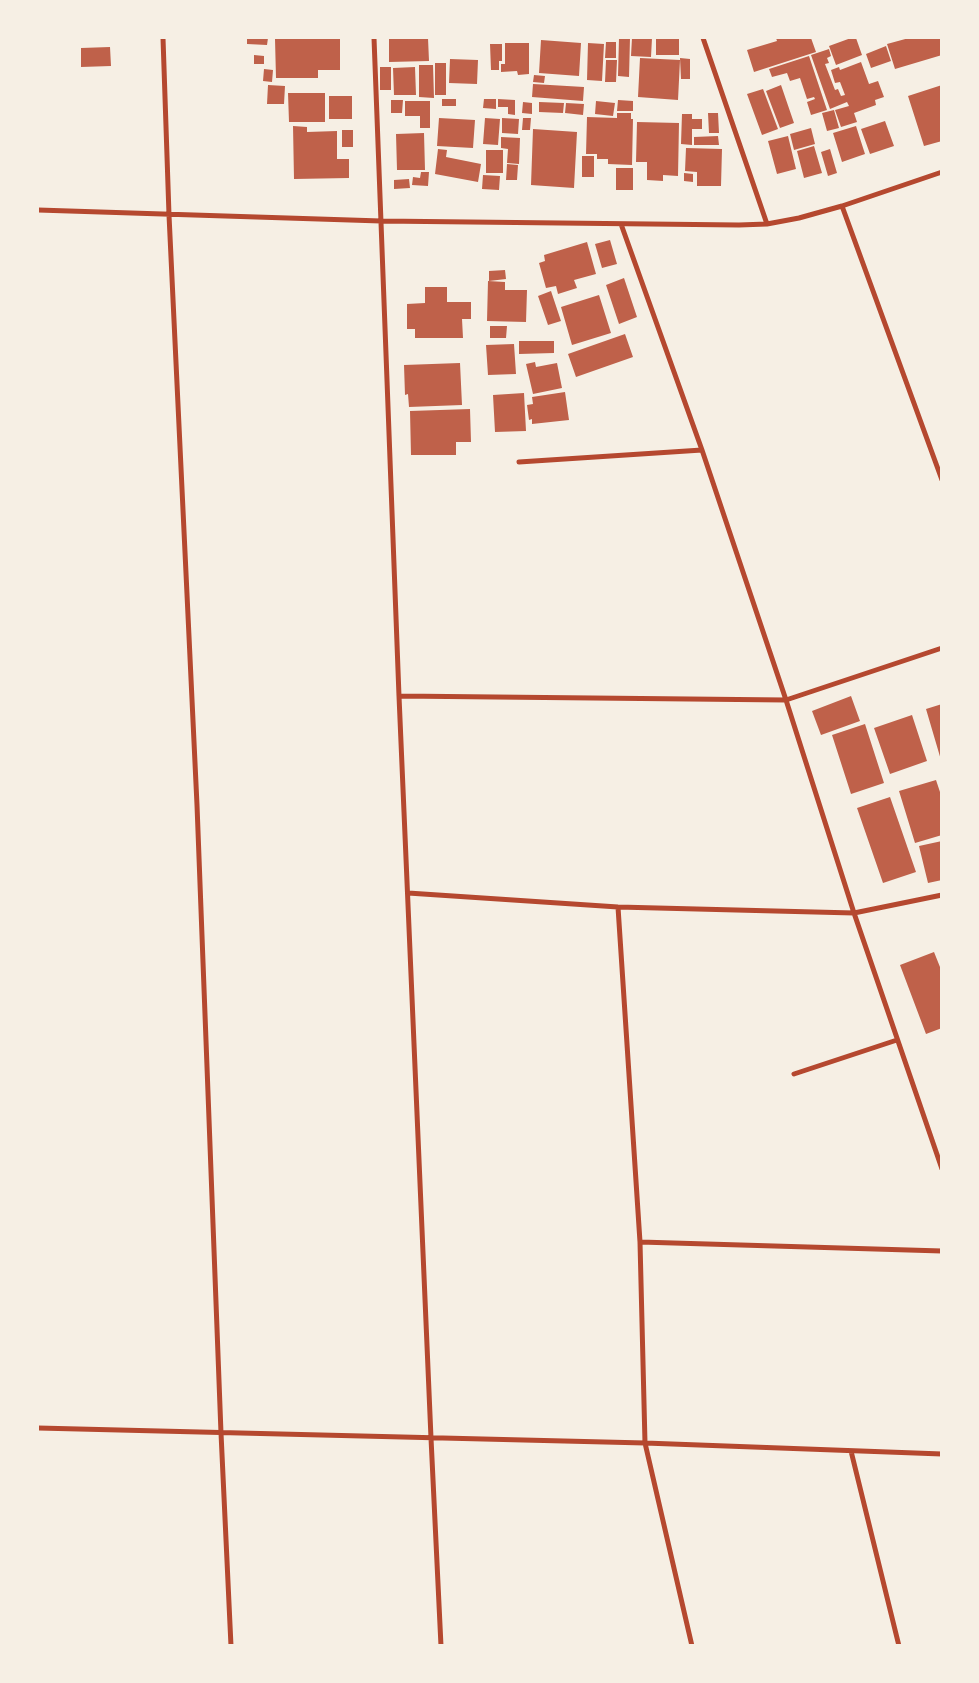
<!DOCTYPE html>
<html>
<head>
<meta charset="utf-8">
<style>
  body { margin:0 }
  #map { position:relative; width:979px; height:1683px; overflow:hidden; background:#f6efe4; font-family:"Source Sans 3",sans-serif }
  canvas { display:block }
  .frame { position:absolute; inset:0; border:39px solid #f6efe4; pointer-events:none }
</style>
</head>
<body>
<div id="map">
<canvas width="979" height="1683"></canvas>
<div class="frame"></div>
</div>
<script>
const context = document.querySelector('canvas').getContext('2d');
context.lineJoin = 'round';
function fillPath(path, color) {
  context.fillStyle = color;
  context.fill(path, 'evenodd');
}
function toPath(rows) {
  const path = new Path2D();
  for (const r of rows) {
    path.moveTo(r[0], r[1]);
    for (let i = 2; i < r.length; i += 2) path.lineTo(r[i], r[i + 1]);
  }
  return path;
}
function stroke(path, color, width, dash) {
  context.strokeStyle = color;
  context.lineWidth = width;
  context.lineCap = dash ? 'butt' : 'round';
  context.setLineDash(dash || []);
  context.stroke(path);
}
fillPath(toPath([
  [247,38,268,38,267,45,247,44],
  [389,38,428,38,429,61,389,62],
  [619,38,630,38,629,77,618,76],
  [632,38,652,38,651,57,631,56],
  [656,38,679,38,679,55,656,55],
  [776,38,811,38,816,52,754,72,747,50,777,41],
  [851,38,856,38,862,55,836,65,829,46],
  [909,38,942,38,942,55,895,69,887,44],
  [275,39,340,39,340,70,318,70,318,78,276,78],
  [541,40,581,43,579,76,539,73],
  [606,42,616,42,616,58,605,58],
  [505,43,529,43,529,74,518,75,517,71,501,72,501,64,505,64],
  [588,43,604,44,602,81,587,80],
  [490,44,502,44,502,61,499,61,499,70,491,70],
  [886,46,891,61,871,68,866,54],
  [110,47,111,66,81,67,81,48],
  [829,49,831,56,827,58,829,63,825,64,835,90,838,89,841,96,845,95,840,82,835,83,831,70,839,67,840,70,861,62,869,84,878,81,884,97,875,100,876,105,854,113,857,122,841,127,835,110,849,106,847,102,830,109,811,55],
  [254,55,264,56,264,64,254,64],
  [809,56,827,110,811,115,807,102,815,99,814,97,807,99,800,78,790,81,787,73,772,77,769,69],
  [640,58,680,60,678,100,638,97],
  [680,58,690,59,690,79,681,79],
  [450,59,478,60,477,84,449,83],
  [606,60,617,60,616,82,605,82],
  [435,63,446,63,446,95,435,95],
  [419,65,433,65,434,98,419,97],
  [380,67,391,67,391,90,380,90],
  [415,67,416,95,394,95,393,68],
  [264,69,273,70,272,82,263,81],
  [534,75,545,76,544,83,533,82],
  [533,84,584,87,583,101,532,97],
  [268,85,285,86,284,104,267,104],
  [781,85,794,123,780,128,766,91],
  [942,85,942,141,924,146,908,96],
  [763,89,778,129,762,135,747,94],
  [288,93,325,93,325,122,289,122],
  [329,96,352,96,352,119,329,119],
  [442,99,456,99,456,106,442,106],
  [484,99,496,99,496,109,483,108],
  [498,99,515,100,515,115,508,114,508,107,498,107],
  [391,100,403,100,402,113,391,113],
  [618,100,633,101,633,111,617,111],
  [405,101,430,101,430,128,420,128,420,116,405,116],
  [596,101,615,103,613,116,595,114],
  [523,102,532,103,532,114,522,113],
  [539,102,564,103,563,113,539,112],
  [566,103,584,104,583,115,565,113],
  [834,110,839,128,827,131,822,113],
  [617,113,631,113,631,119,633,119,632,165,608,164,608,159,597,159,597,154,586,154,587,117,617,118],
  [708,113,718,113,719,133,709,133],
  [682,114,692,114,692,119,702,119,702,129,692,129,692,145,681,144],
  [439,118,475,120,473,148,437,146],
  [485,118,500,119,498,145,483,144],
  [502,118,519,119,518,134,502,133],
  [523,118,531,118,530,130,522,130],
  [885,121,894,146,870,154,861,129],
  [637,122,679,123,678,176,663,175,663,181,647,180,647,162,636,162],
  [293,126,307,127,307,132,337,131,337,159,349,159,349,178,294,179],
  [856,126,865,154,842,162,833,133],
  [811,128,815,144,794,150,790,134],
  [533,129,577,132,574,188,531,185],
  [342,130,353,130,353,147,342,147],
  [424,133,425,170,397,170,396,134],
  [718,136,719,145,694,145,694,137],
  [788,136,796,169,777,174,768,141],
  [501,137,520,138,519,164,507,163,508,149,501,148],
  [814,146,822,173,804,178,797,151],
  [686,148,722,149,721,186,697,186,697,172,685,171],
  [438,149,447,150,446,157,481,164,478,182,435,174],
  [830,149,837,173,828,176,821,152],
  [486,150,503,150,503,173,486,173],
  [582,156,594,156,594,177,582,177],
  [507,164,518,165,517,180,506,180],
  [616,168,633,168,633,190,616,190],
  [421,172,429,172,428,186,412,185,413,177,420,178],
  [684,173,693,174,693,182,684,181],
  [483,175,500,176,499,190,482,189],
  [409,179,410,188,394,189,394,180],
  [610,240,617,264,602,268,595,244],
  [587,242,596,274,574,280,577,288,558,294,556,286,546,288,539,263,545,261,544,255],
  [505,270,506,279,489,281,489,271],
  [624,278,637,317,619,324,606,285],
  [488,281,505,282,505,290,527,290,526,322,487,321],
  [425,287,447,287,447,302,471,302,471,319,462,319,463,338,415,338,415,329,407,329,407,304,425,303],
  [551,291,561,321,548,325,538,296],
  [599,295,611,333,572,345,561,307],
  [490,326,507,326,506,338,490,338],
  [625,334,633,357,576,377,568,354],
  [519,341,554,341,554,353,519,354],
  [514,344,516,374,488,375,486,345],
  [535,362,536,367,557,363,562,388,533,394,526,364],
  [460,363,462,405,409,407,408,394,405,395,404,365],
  [565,392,569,420,532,424,532,419,529,420,527,405,533,404,532,397],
  [524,393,526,431,495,432,493,395],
  [470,409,471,442,456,442,456,455,411,455,410,411],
  [851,696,860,721,821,735,812,711],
  [942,704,942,760,941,760,926,709],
  [912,715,927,761,890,774,874,728],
  [865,724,884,783,851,794,832,735],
  [936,780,942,798,942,835,915,843,899,791],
  [890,797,916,872,883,883,857,808],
  [942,841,942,880,928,883,919,846],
  [934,952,942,972,942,1028,926,1034,900,965]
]), '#bf614a');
stroke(toPath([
  [163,38,169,215,197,805,221,1433,231,1646],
  [374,38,399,696,431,1438,441,1646],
  [703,38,767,224],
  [842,206,942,480],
  [38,210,381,221,739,225,767,224,799,218,842,206,942,172],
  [621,224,702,450,786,700,854,913,942,1169],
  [519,462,702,450],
  [399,696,786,700,942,648],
  [408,893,618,907,854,913,942,895],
  [618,907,640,1242,645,1443,692,1646],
  [794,1074,897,1040],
  [640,1242,942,1251],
  [38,1428,645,1443,942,1454],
  [851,1451,899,1646]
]), '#b5482f', 5);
</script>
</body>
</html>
